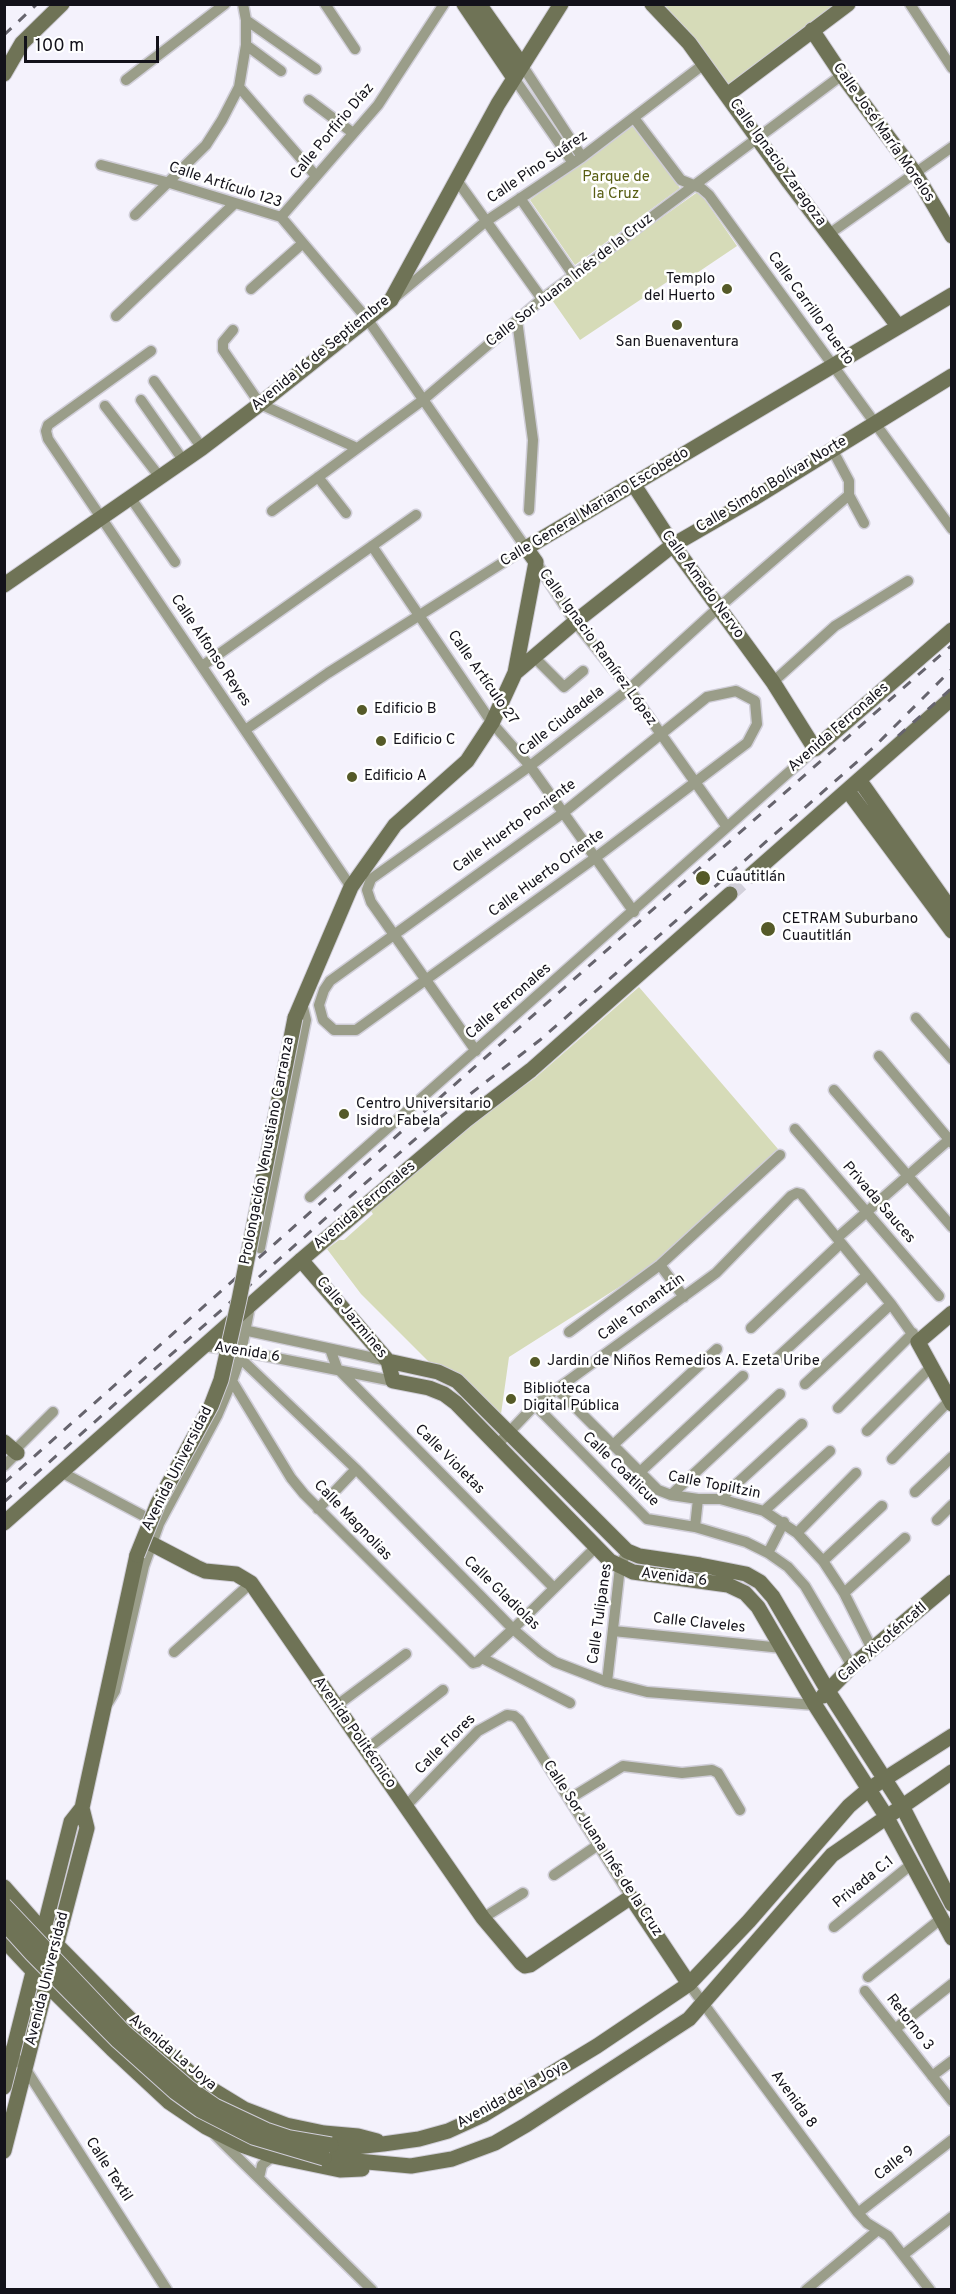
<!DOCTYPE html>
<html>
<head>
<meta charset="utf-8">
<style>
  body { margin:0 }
  #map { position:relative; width:956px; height:2294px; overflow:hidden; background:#f4f2fc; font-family:Overpass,sans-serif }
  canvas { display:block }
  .frame { position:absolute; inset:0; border:6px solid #13121a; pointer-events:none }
  .scale { position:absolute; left:24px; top:36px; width:135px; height:27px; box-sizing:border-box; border:3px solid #13121a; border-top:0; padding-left:8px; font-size:18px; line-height:21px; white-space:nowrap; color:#13121a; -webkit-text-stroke:4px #fff; paint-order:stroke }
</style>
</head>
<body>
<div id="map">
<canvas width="956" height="2294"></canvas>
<div class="frame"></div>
<div class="scale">100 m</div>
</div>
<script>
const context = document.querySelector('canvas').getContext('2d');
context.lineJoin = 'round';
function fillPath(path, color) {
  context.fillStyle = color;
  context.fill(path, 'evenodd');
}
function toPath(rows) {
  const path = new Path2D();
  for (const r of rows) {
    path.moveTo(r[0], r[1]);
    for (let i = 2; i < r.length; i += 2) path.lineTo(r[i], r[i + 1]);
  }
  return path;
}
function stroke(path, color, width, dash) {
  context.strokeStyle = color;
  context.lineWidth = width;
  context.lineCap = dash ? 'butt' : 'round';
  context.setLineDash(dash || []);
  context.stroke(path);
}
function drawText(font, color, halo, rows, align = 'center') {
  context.font = font + ' Overpass,sans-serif';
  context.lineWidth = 5;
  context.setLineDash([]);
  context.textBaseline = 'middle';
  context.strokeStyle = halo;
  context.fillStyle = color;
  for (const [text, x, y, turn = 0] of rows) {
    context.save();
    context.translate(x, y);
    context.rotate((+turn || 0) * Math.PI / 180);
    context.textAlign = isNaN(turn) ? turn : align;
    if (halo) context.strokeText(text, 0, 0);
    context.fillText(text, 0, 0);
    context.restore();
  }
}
fillPath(toPath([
  [652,5,848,5,727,95],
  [633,124,680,188,575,265,530,200],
  [699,191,737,246,682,283,667,282,580,340,550,297],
  [639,987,778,1149,646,1270,509,1357,501,1414,432,1365,361,1294,327,1249,339,1240,344,1240,373,1214,371,1211,448,1143,480,1117,535,1078]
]), '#d6dbb8');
stroke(toPath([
  [730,894,751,875]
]), '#d2d0da', 15, [15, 8]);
const street = toPath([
  [325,4,355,49],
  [910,4,952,68],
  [246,20,316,69],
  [246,45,281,71],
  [522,65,582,157],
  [514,78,573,163],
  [126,80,225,4],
  [239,87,316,176],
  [309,100,353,133],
  [634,118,681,180,701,188,709,195,952,529],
  [101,165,170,183,281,217,368,320,526,548,328,673,245,730],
  [456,179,542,299],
  [520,198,574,276],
  [135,215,206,145,222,120,239,87,246,45,246,20,243,4],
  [281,217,378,105,444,4],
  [829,234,952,147],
  [251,289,303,243],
  [393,299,485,222,582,157,704,64],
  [116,316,235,203],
  [517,320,533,440,529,510],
  [233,330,223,342,223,350,260,404,357,448],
  [151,351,48,425,46,431,48,439,351,887],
  [154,381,202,448],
  [141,400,183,460],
  [105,406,159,476],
  [832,449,849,481,849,495,864,523],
  [318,477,346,513],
  [130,497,175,562],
  [272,511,423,400,542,299,842,75],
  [372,546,492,723,530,766,634,912],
  [536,562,575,622,629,689,727,827],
  [534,657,564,687,583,671],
  [202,666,416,515],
  [773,682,835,626,908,581],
  [736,691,755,701,757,724,747,743,595,858,356,1030,334,1030,323,1020,319,1005,324,990,330,981,563,813,707,697,736,691],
  [916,1018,952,1059],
  [476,1051,371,902,367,890,371,879,530,766,629,689,718,608,849,495],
  [879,1056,952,1143],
  [834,1090,952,1227],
  [795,1129,939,1296],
  [310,1197,815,749],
  [837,1238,952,1137],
  [260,1248,306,1020,302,1003],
  [660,1265,684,1297],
  [751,1328,841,1243],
  [239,1329,388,1361],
  [569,1332,660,1265,780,1155],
  [203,1346,241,1351,393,1381],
  [330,1349,337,1368,554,1588],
  [240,1358,356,1469,513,1629,540,1652,555,1662,607,1682,647,1692,815,1705],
  [777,1358,867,1275],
  [232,1381,291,1478,304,1494,473,1663,477,1662,513,1629,596,1547],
  [805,1384,891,1304],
  [557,1389,658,1490,671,1495,698,1499,720,1499,764,1511,797,1533,823,1561,844,1593,872,1649],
  [535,1405,647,1519,695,1527,746,1542,768,1553,788,1567,805,1586,852,1666],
  [838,1408,913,1333],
  [867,1431,931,1367],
  [497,1445,535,1405,716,1273,791,1196,797,1193,801,1194,891,1304,918,1342],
  [613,1445,717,1349],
  [15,1450,53,1412],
  [892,1459,950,1400],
  [4,1466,17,1453],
  [61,1472,142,1515],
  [640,1472,743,1376],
  [915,1492,952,1457],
  [671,1495,780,1394],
  [720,1499,802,1424],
  [318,1509,356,1469],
  [764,1511,830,1451],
  [937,1520,952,1505],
  [695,1527,698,1499],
  [797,1533,856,1473],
  [768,1553,784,1522],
  [823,1561,882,1506],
  [844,1593,905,1538],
  [613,1631,782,1648],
  [174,1652,251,1583],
  [482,1658,570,1703],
  [607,1682,620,1567,627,1551],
  [108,1703,115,1691,144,1566,159,1524,217,1416,232,1381,240,1358,250,1306],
  [336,1706,406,1654],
  [367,1749,443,1690],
  [569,1799,623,1766,682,1773,712,1770,718,1773,740,1810],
  [405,1807,478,1731,507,1715,514,1716,519,1720,631,1897],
  [554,1875,598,1845],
  [483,1918,523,1893],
  [834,1927,913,1863],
  [868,1977,942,1918],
  [689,1984,858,2213,867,2223,888,2236,930,2290],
  [865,1991,952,2101],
  [895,2029,952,1984],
  [4,2050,12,2054,25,2068,167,2290],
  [932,2076,952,2061],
  [215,2135,372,2290],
  [259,2178,262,2165,273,2156],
  [858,2213,952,2140],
  [903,2255,952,2217],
  [806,2290,878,2230]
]);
const secondary = toPath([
  [464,4,514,78],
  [479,4,522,65],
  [652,4,689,43,789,182,898,326],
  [812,30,842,75,915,173,952,236],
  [4,74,22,43,62,4],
  [727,95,848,4],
  [634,485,673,545,773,682,815,749,952,630],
  [4,585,202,448,260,404,391,300,498,104,561,4],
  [515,673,575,622,673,545,751,500,952,376],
  [860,781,952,911],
  [848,791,952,931],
  [751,875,952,698],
  [295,1018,351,887,395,825,467,761,492,723,515,673,536,562,526,548,952,295],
  [301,1260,388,1361,393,1381,429,1388,444,1394,456,1403,610,1561,633,1572,728,1585,745,1593,758,1607,815,1705,886,1816,952,1938],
  [952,1313,918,1342,952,1404],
  [388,1361,438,1372,457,1381,627,1551,639,1556,700,1565,746,1574,760,1582,773,1597,828,1691,902,1806,952,1904],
  [4,1442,17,1453],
  [4,1523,301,1260,466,1120,531,1070,730,894],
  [152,1544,196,1567,205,1571,236,1574,251,1583,483,1918,521,1963,525,1966,530,1965,631,1897,689,1984],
  [823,1696,852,1666,952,1582],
  [4,1887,42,1930,137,2026,203,2084,244,2109,286,2125,324,2133,358,2136,377,2141],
  [4,1940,33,1971,112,2049,169,2102,206,2127,244,2146,273,2156,340,2170,362,2169],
  [55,1950,87,1828,82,1808],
  [4,2087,71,1822,82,1808,137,1555],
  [331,2145,355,2147,383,2144,419,2139,448,2131,483,2115,597,2046,689,1984,749,1921,849,1806,869,1789,952,1736],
  [4,2151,48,1979],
  [324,2158,411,2166,452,2159,495,2143,526,2125,689,2019,832,1855,952,1772]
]);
stroke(street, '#d0ced8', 13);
stroke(secondary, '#d0ced8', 17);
stroke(street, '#9a9d89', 10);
stroke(secondary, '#6f7356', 15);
stroke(toPath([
  [4,35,37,4],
  [898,736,952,688],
  [4,1483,952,645],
  [4,1502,438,1119,540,1040,874,747,952,669]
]), '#66646d', 3, [10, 10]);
const secondaryBridge = toPath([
  [137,1555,158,1503,211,1406,221,1380,239,1300,295,1018],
  [4,1905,124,2032,189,2088,215,2106,266,2130,290,2138,331,2145],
  [4,1923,32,1954,118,2041,175,2092,200,2110,253,2137,324,2158]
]);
stroke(secondaryBridge, '#d0ced8', 17, []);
stroke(secondaryBridge, '#6f7356', 15);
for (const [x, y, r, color] of [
  [727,289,6,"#555a28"],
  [677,325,6,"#555a28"],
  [362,710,6,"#555a28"],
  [381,741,6,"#555a28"],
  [352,777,6,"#555a28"],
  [703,878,8,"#555a28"],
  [768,929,8,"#555a28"],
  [344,1114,6,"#555a28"],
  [535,1362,6,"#555a28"],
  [511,1399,6,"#555a28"]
]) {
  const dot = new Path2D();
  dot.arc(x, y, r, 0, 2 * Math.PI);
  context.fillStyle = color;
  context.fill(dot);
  stroke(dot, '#fff', 2);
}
drawText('15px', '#13121a', '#fff', [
  ["Calle Porfirio Díaz",333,132,-50],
  ["Calle José María Morelos",883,133,55],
  ["Calle Ignacio Zaragoza",777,163,54],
  ["Calle Pino Suárez",538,168,-34],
  ["Calle Artículo 123",225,186,18],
  ["Calle Sor Juana Inés de la Cruz",570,281,-38],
  ["Calle Carrillo Puerto",810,309,54],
  ["Avenida 16 de Septiembre",321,354,-39],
  ["Calle Simón Bolívar Norte",772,485,-31],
  ["Calle General Mariano Escobedo",595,508,-31],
  ["Calle Amado Nervo",702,585,54],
  ["Calle Ignacio Ramírez López",597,648,54],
  ["Calle Alfonso Reyes",210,651,56],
  ["Calle Artículo 27",482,678,55],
  ["Calle Ciudadela",562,722,-38],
  ["Avenida Ferronales",839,728,-41],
  ["Calle Huerto Poniente",515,827,-36],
  ["Calle Huerto Oriente",547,874,-36],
  ["Calle Ferronales",509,1002,-41],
  ["Prolongación Venustiano Carranza",268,1151,-79],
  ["Privada Sauces",878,1203,49],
  ["Avenida Ferronales",365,1206,-40],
  ["Calle Tonantzin",642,1308,-36],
  ["Calle Jazmines",351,1318,50],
  ["Avenida 6",247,1353,9],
  ["Calle Violetas",449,1460,45],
  ["Avenida Universidad",178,1469,-63],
  ["Calle Coatlicue",620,1470,44],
  ["Calle Topiltzin",714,1486,11],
  ["Calle Magnolias",352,1521,46],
  ["Avenida 6",674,1578,7],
  ["Calle Gladiolas",501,1594,44],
  ["Calle Tulipanes",601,1614,-82],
  ["Calle Claveles",699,1624,6],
  ["Calle Xicoténcatl",883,1643,-41],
  ["Avenida Politécnico",354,1733,55],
  ["Calle Flores",446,1745,-45],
  ["Calle Sor Juana Inés de la Cruz",602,1849,57],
  ["Privada C.1",864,1883,-39],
  ["Avenida Universidad",48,1979,-76],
  ["Retorno 3",909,2023,52],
  ["Avenida La Joya",172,2053,40],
  ["Avenida de la Joya",513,2095,-29],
  ["Avenida 8",793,2100,54],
  ["Calle 9",895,2164,-38],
  ["Calle Textil",108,2170,57]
]);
drawText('15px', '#575d12', '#fff', [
  ["Parque de",616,178],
  ["la Cruz",616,195]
]);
drawText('15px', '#13121a', '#fff', [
  ["Templo",715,280,"right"],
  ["del Huerto",715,297,"right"],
  ["San Buenaventura",677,343,"center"],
  ["Edificio B",374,710],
  ["Edificio C",393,741],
  ["Edificio A",364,777],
  ["Cuautitlán",716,878],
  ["CETRAM Suburbano",782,920],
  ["Cuautitlán",782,937],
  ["Centro Universitario",356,1105],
  ["Isidro Fabela",356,1122],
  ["Jardin de Niños Remedios A. Ezeta Uribe",547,1362],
  ["Biblioteca",523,1390],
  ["Digital Pública",523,1407]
], 'left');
</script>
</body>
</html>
